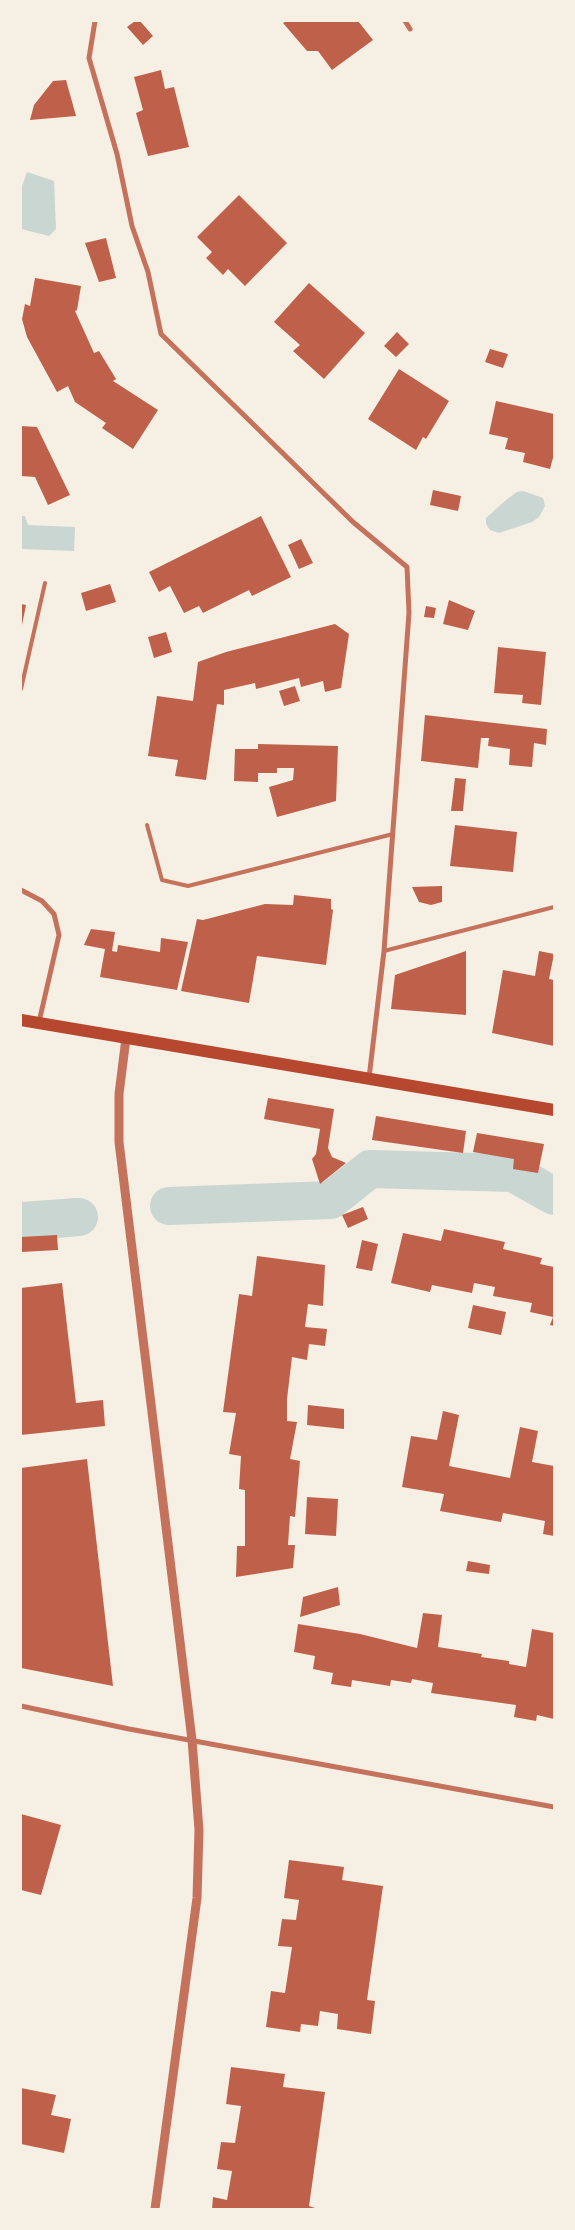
<!DOCTYPE html>
<html>
<head>
<meta charset="utf-8">
<style>
  body { margin:0 }
  #map { position:relative; width:575px; height:2230px; overflow:hidden; background:#f6efe4; font-family:Raleway,sans-serif }
  canvas { display:block }
  .frame { position:absolute; inset:0; border:22px solid #f6efe4; pointer-events:none }
</style>
</head>
<body>
<div id="map">
<canvas width="575" height="2230"></canvas>
<div class="frame"></div>
</div>
<script>
const context = document.querySelector('canvas').getContext('2d');
context.lineJoin = 'round';
function fillPath(path, color) {
  context.fillStyle = color;
  context.fill(path, 'evenodd');
}
function toPath(rows) {
  const path = new Path2D();
  for (const r of rows) {
    path.moveTo(r[0], r[1]);
    for (let i = 2; i < r.length; i += 2) path.lineTo(r[i], r[i + 1]);
  }
  return path;
}
function stroke(path, color, width, dash) {
  context.strokeStyle = color;
  context.lineWidth = width;
  context.lineCap = dash ? 'butt' : 'round';
  context.setLineDash(dash || []);
  context.stroke(path);
}
fillPath(toPath([
  [27,172,54,181,56,229,49,236,21,229,21,189],
  [523,491,543,498,545,506,539,517,532,522,499,533,490,530,486,524,486,518,506,500,517,492],
  [21,516,25,516,28,525,75,527,74,551,21,549],
  [77,1198,81,1230,57,1232,57,1221,74,1220,73,1209,21,1213,21,1202]
]), '#c9d6d2');
stroke(toPath([
  [169,1206,331,1200,370,1169,513,1173,554,1196],
  [21,1222,79,1217]
]), '#c9d6d2', 38);
fillPath(toPath([
  [135,21,140,21,153,36,143,45,127,27],
  [286,21,358,21,373,40,332,70,318,51,307,51,283,23],
  [161,70,165,89,174,87,189,147,148,156,136,113,143,110,134,77],
  [66,80,76,116,30,120,34,105,53,81],
  [239,195,287,243,245,286,228,269,223,275,206,258,212,252,197,237],
  [106,238,116,278,99,282,85,243],
  [35,278,81,286,77,310,75,311,94,353,99,351,116,379,113,381,158,410,133,449,102,428,106,423,75,402,68,386,57,392,27,337,22,319,25,304,30,306],
  [309,283,365,333,324,379,293,351,300,345,274,322],
  [397,332,409,344,396,357,384,346],
  [490,349,508,354,503,368,485,362],
  [399,369,449,401,426,439,423,437,416,450,368,419],
  [496,401,554,414,554,454,550,469,523,462,525,453,505,449,508,438,489,434],
  [21,426,37,427,70,495,48,505,35,477,21,476],
  [433,490,461,496,458,511,430,505],
  [261,516,291,577,252,596,249,590,203,613,199,606,184,613,170,586,159,592,149,572],
  [301,539,313,563,299,569,288,545],
  [110,584,116,602,86,611,81,593],
  [449,600,475,611,468,630,443,624],
  [21,604,26,605,22,625,21,625],
  [426,606,436,608,434,618,424,617],
  [335,624,349,634,341,688,325,692,323,681,301,687,299,678,256,689,255,683,224,690,224,705,217,704,206,780,175,776,178,760,148,756,157,696,193,701,198,662,226,652],
  [166,632,172,652,154,658,148,637],
  [498,647,546,652,541,705,522,703,523,695,494,693],
  [295,686,300,701,284,706,279,691],
  [425,715,547,729,546,745,534,743,532,767,509,765,510,749,488,746,489,738,481,738,478,768,421,761],
  [258,744,338,746,336,801,277,817,269,787,293,780,294,768,277,768,277,773,258,773,258,782,234,781,235,749,258,749],
  [455,778,466,779,463,811,451,811],
  [455,825,517,832,513,872,450,866],
  [442,886,442,902,431,905,419,902,412,887],
  [294,895,331,899,331,909,333,910,326,965,257,956,249,1003,181,991,197,919,203,920,265,904,293,905],
  [91,929,115,932,112,951,117,952,118,945,160,952,161,938,188,942,177,990,100,977,105,949,84,945],
  [466,951,466,1015,391,1009,395,975],
  [539,951,554,954,549,979,554,980,554,1046,492,1033,503,970,535,976],
  [268,1098,334,1109,328,1148,332,1157,346,1163,320,1184,312,1159,316,1154,320,1129,264,1119],
  [376,1116,466,1131,463,1153,372,1140],
  [477,1133,544,1144,538,1173,513,1169,514,1159,473,1152],
  [363,1207,368,1219,348,1228,342,1215],
  [444,1229,505,1242,503,1249,542,1258,540,1264,554,1267,554,1326,550,1325,553,1317,530,1312,532,1303,493,1296,495,1287,474,1283,472,1293,432,1285,430,1292,391,1283,403,1233,441,1241],
  [57,1235,58,1250,21,1252,21,1237],
  [362,1240,378,1244,372,1271,356,1268],
  [257,1256,325,1265,323,1306,308,1304,305,1327,327,1329,325,1346,309,1344,307,1360,292,1357,287,1399,287,1421,297,1422,290,1459,300,1461,295,1517,290,1516,288,1545,295,1545,293,1568,236,1577,237,1546,245,1546,245,1490,239,1489,241,1456,229,1454,236,1413,223,1412,239,1294,252,1296],
  [62,1283,76,1403,103,1400,105,1426,21,1435,21,1288],
  [473,1305,506,1312,501,1335,468,1328],
  [308,1405,344,1409,344,1429,307,1425],
  [443,1411,459,1415,449,1466,510,1478,520,1427,538,1431,532,1462,554,1466,554,1536,543,1534,545,1521,503,1513,501,1522,440,1511,444,1494,402,1487,411,1436,437,1440],
  [87,1459,113,1686,21,1668,21,1468],
  [307,1497,338,1499,336,1536,305,1534],
  [468,1561,490,1565,489,1574,466,1571],
  [338,1587,340,1605,300,1617,303,1597],
  [423,1613,442,1615,438,1647,482,1654,481,1657,509,1661,509,1664,526,1667,532,1629,554,1633,554,1719,537,1715,536,1721,514,1717,516,1705,431,1693,433,1683,412,1679,411,1683,391,1680,390,1686,352,1680,351,1687,331,1684,333,1673,313,1669,315,1656,294,1652,298,1624,360,1634,417,1648],
  [21,1814,61,1825,41,1895,21,1890],
  [289,1860,344,1867,342,1880,383,1886,367,2000,375,2001,371,2034,337,2029,338,2014,320,2011,318,2026,301,2024,300,2032,266,2027,271,1991,285,1993,292,1947,278,1946,282,1919,296,1920,299,1900,284,1898],
  [231,2067,285,2074,283,2087,325,2092,309,2206,318,2209,212,2209,213,2197,227,2200,232,2171,217,2169,221,2142,235,2143,241,2106,226,2104],
  [21,2088,56,2095,51,2115,71,2119,64,2153,21,2144]
]), '#bf614a');
stroke(toPath([
  [21,689,45,583],
  [147,825,162,880,188,886,393,834],
  [384,951,554,907]
]), '#c5725c', 4);
stroke(toPath([
  [95,21,89,58,117,154,132,226,148,272,161,334,353,522,407,567,409,613,384,951,369,1078],
  [405,21,410,29],
  [21,890,42,901,54,914,59,935,39,1022],
  [21,1706,129,1729,554,1807]
]), '#c5725c', 5);
stroke(toPath([
  [126,1038,119,1094,119,1142,192,1740,199,1830,197,1898,155,2209]
]), '#c5725c', 9);
stroke(toPath([
  [21,1020,554,1110]
]), '#b5482f', 12);
</script>
</body>
</html>
